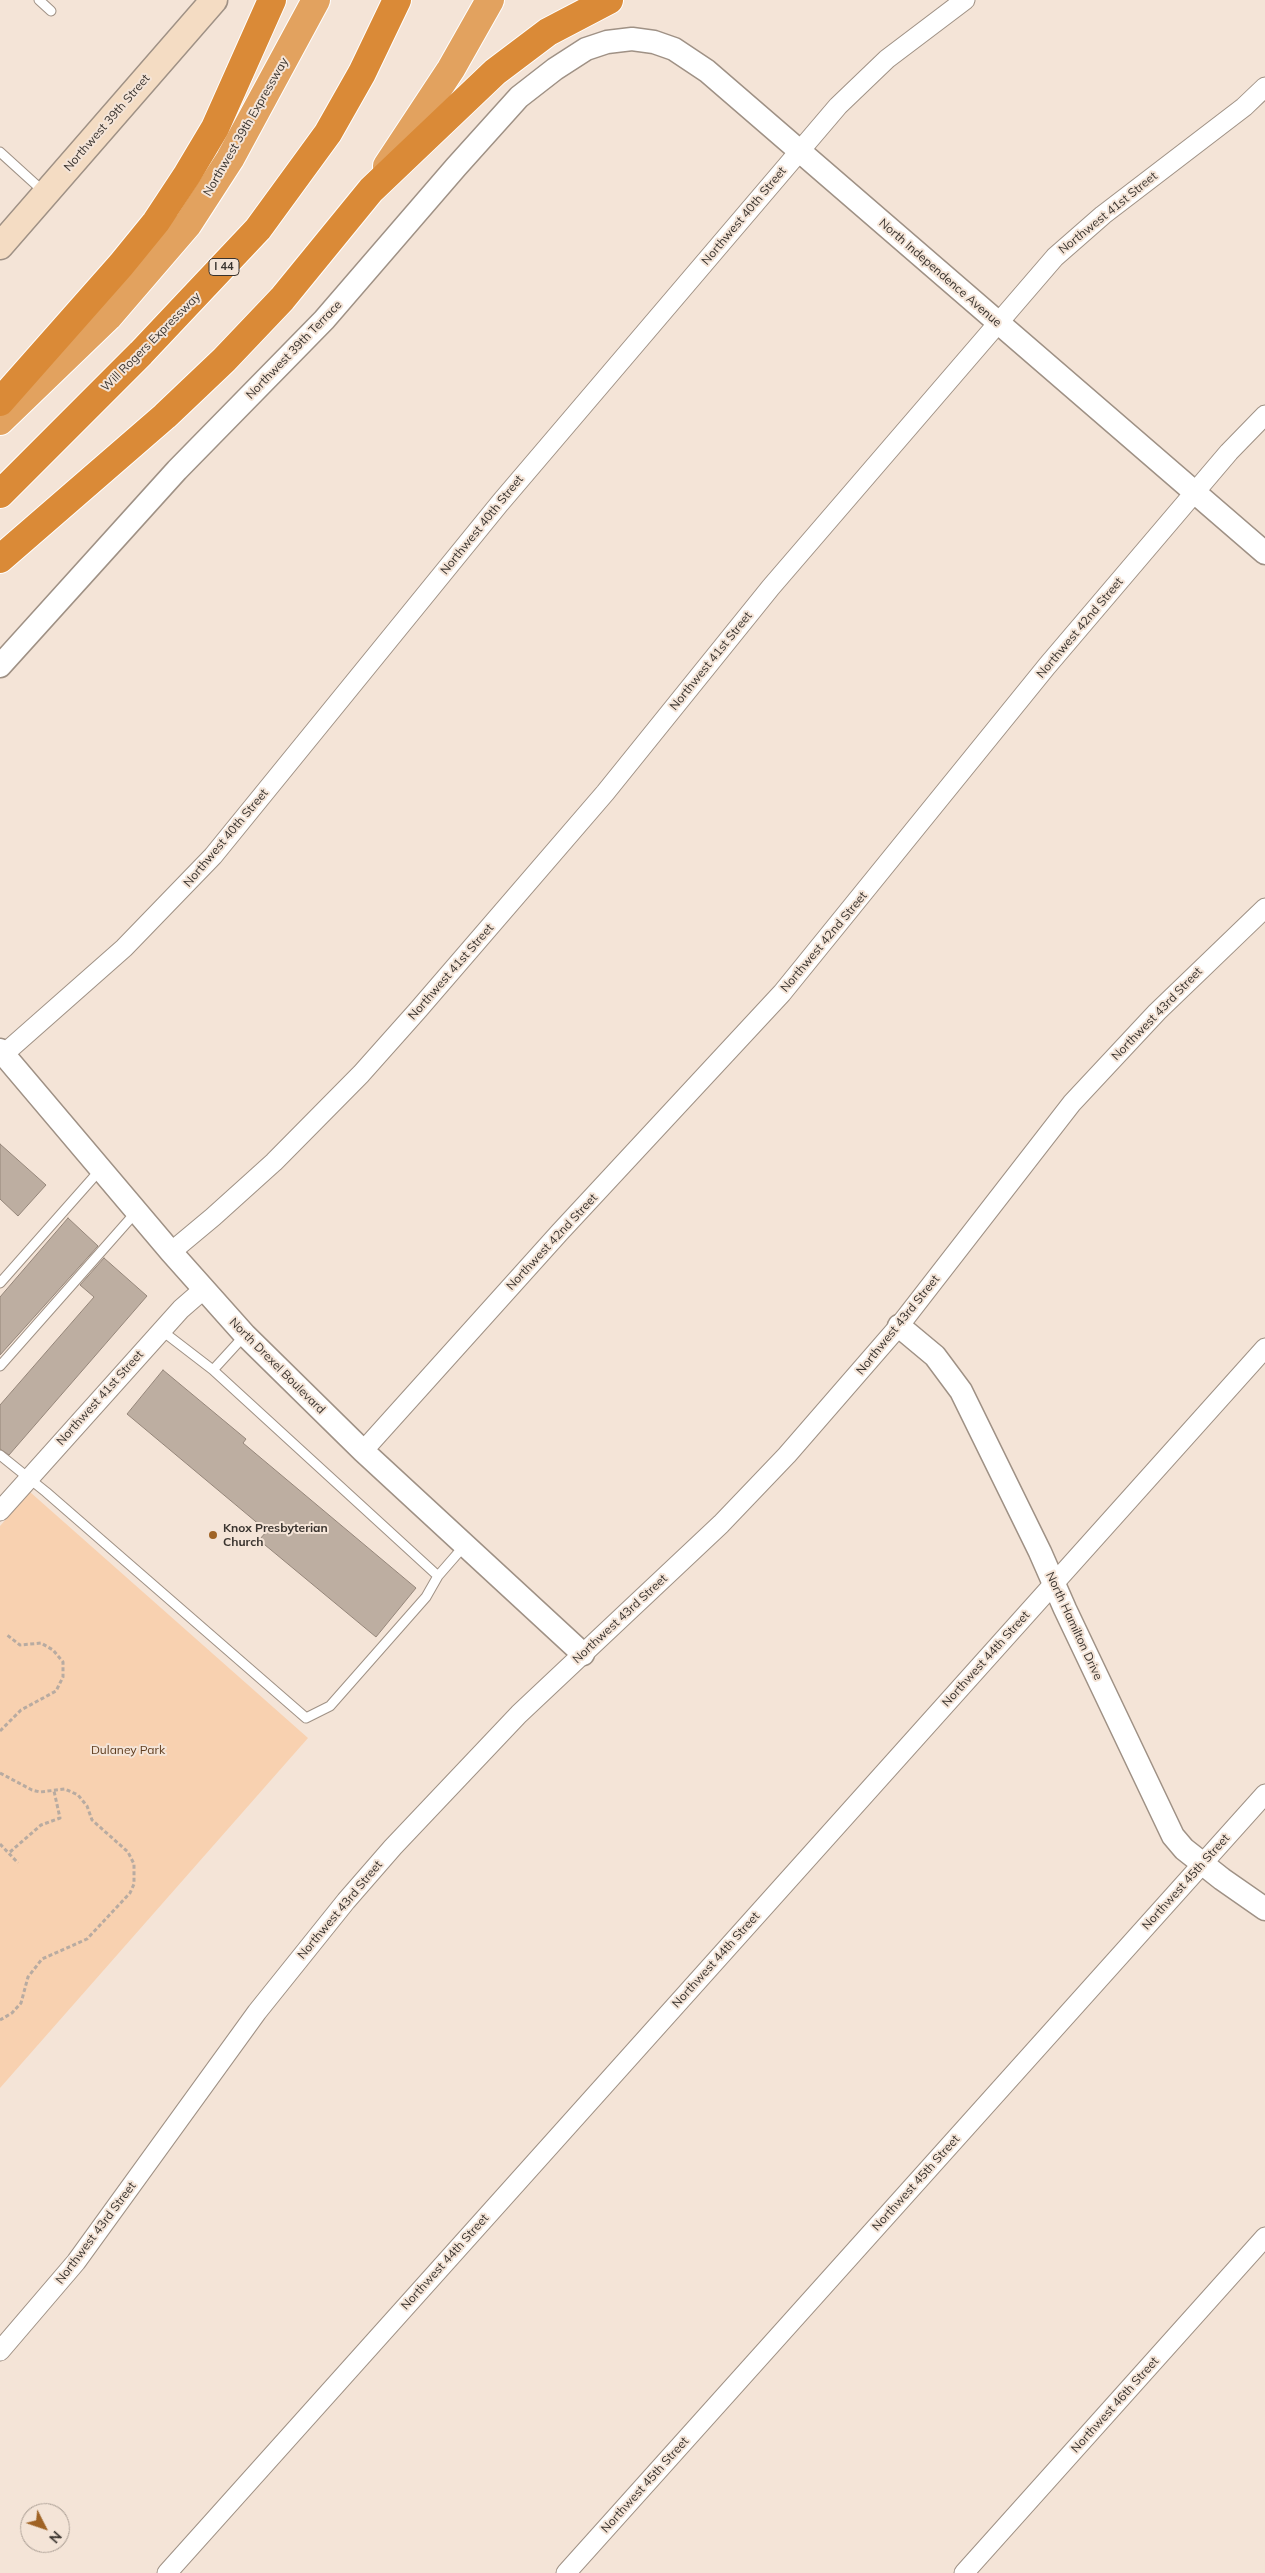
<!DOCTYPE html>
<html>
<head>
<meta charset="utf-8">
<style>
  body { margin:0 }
  #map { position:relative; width:1265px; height:2573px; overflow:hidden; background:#f4e4d7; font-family:Mulish,sans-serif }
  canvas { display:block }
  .north { position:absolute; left:20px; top:2503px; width:50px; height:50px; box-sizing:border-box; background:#f4e4d7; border:1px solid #a99d93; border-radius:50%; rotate:131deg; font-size:14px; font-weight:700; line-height:20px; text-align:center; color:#39332e }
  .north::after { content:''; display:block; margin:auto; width:18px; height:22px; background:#9f6325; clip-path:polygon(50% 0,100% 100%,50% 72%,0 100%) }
</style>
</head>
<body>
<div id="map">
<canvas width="1265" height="2573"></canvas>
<div class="north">N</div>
</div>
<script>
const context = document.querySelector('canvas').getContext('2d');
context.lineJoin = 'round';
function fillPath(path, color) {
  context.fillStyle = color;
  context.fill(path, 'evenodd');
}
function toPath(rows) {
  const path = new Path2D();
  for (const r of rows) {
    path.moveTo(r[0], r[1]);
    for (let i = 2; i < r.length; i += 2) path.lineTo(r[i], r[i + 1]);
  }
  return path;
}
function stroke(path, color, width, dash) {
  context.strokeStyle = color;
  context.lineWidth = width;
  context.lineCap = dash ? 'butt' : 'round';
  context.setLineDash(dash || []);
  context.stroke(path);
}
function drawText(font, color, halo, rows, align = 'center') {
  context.font = font + ' Mulish,sans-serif';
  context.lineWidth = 4;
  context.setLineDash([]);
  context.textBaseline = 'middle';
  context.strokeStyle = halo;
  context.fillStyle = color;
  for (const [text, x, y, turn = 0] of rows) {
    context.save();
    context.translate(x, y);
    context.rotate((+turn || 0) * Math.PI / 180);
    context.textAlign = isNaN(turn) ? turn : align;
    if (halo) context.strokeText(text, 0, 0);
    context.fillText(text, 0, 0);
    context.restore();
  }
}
fillPath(toPath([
  [30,1492,308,1738,0,2088,0,1526]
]), '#f8d1b0');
const building = toPath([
  [0,1144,46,1185,18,1216,0,1199,0,1144],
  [68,1218,98,1246,0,1355,0,1297,68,1218],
  [104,1258,147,1296,9,1455,0,1449,0,1405,94,1297,80,1285,104,1258],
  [163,1370,246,1439,243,1443,416,1588,376,1637,259,1540,267,1531,127,1414,163,1370]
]);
fillPath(building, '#bdaea1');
stroke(building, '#95867a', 1);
const service = toPath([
  [39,0,51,11],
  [0,152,44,192],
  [0,1283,100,1170],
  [161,1330,213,1370,438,1576],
  [0,1366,137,1211],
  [213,1370,245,1335],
  [0,1455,46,1492,306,1718,330,1706,426,1597,438,1576,465,1545]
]);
const minor = toPath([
  [4,1054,124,948,213,856,500,503,838,106,887,59,965,0],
  [171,1252,213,1217,274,1162,361,1074,418,1010,605,793,771,587,1055,257,1103,215,1244,107,1265,87],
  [363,1451,560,1232,782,993,1047,666,1229,452,1265,415],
  [0,1511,181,1309,204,1289],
  [0,2351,76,2262,257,2012,346,1901,393,1847,519,1714,721,1524,787,1455,899,1326,1072,1103,1157,1012,1265,908],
  [167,2573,1265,1348],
  [566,2573,1265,1794],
  [964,2573,1265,2237]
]);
const tertiary = toPath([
  [0,666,177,470,324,320,456,167,519,97,555,69,586,49,607,42,632,39,654,42,674,49,707,71,1265,553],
  [0,1050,171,1252,245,1335,363,1451,583,1654],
  [899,1326,935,1356,961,1391,1040,1552,1065,1609,1173,1836,1184,1849,1222,1879,1265,1909]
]);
const secondary = toPath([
  [0,246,214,0]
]);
const trunk = toPath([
  [387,166,451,69,490,0],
  [0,421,108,317,188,224,230,159,316,0]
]);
const motorway = toPath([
  [0,402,121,265,156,222,187,175,215,128,272,0],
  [0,494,141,353,258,229,328,133,362,73,397,0],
  [0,559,165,416,224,360,282,299,371,190,495,72,548,32,609,0]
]);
stroke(service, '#9f9185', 11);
stroke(minor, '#9f9185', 21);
stroke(tertiary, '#9f9185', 25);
stroke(secondary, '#9f9185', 29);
stroke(trunk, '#fff', 30);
stroke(motorway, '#fff', 30);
stroke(toPath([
  [0,1731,21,1710,56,1691,63,1677,63,1662,53,1650,41,1643,20,1645,7,1635],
  [0,1773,32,1790,40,1792,65,1789,78,1795,87,1806,92,1820,128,1852,134,1864,134,1884,130,1893,87,1939,42,1959,28,1977,21,2003,12,2013,0,2020],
  [0,1844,18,1863],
  [10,1852,41,1825,60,1818,54,1791]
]), '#b8aba1', 3, [4, 2.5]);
stroke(service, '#fff', 9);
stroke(minor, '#fff', 19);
stroke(tertiary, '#fff', 22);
stroke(secondary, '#f4dcc3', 26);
stroke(trunk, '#e2a25f', 28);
stroke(motorway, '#da8a37', 28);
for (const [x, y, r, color] of [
  [213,1535,5,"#9f6325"]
]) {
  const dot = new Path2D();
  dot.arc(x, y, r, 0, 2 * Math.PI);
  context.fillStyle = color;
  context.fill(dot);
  stroke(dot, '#f4e4d7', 2);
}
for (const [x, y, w] of [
  [224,267,30]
]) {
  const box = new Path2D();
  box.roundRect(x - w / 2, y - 8.5, w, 17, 4);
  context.fillStyle = '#f4e4d7';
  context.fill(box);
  stroke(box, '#39332e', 1);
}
drawText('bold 11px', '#39332e', null, [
  ["I 44",224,267]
]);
drawText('12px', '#39332e', '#f4e4d7', [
  ["Northwest 39th Street",107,123,-49],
  ["Northwest 39th Expressway",246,127,-60],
  ["Northwest 41st Street",1108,213,-39],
  ["Northwest 40th Street",744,216,-50],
  ["North Independence Avenue",940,273,41],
  ["Will Rogers Expressway",151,342,-45],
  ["Northwest 39th Terrace",294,350,-46],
  ["Northwest 40th Street",482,525,-51],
  ["Northwest 42nd Street",1080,628,-50],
  ["Northwest 41st Street",711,661,-51],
  ["Northwest 40th Street",226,838,-50],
  ["Northwest 42nd Street",824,942,-50],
  ["Northwest 41st Street",451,972,-49],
  ["Northwest 43rd Street",1157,1014,-46],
  ["Northwest 42nd Street",552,1242,-47],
  ["Northwest 43rd Street",898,1325,-51],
  ["North Drexel Boulevard",277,1366,45],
  ["Northwest 41st Street",100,1398,-48],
  ["Northwest 43rd Street",620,1619,-43],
  ["North Hamilton Drive",1074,1626,65],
  ["Northwest 44th Street",986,1659,-48],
  ["Northwest 45th Street",1186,1882,-48],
  ["Northwest 43rd Street",340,1910,-50],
  ["Northwest 44th Street",716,1960,-48],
  ["Northwest 45th Street",916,2183,-48],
  ["Northwest 43rd Street",96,2233,-53],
  ["Northwest 44th Street",445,2262,-48],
  ["Northwest 46th Street",1115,2405,-48],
  ["Northwest 45th Street",645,2485,-48]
]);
drawText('bold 12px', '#39332e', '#f4e4d7', [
  ["Knox Presbyterian",223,1528],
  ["Church",223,1542]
], 'left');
drawText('12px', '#5e3d1f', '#f4e4d7', [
  ["Dulaney Park",128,1750]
]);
</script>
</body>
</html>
